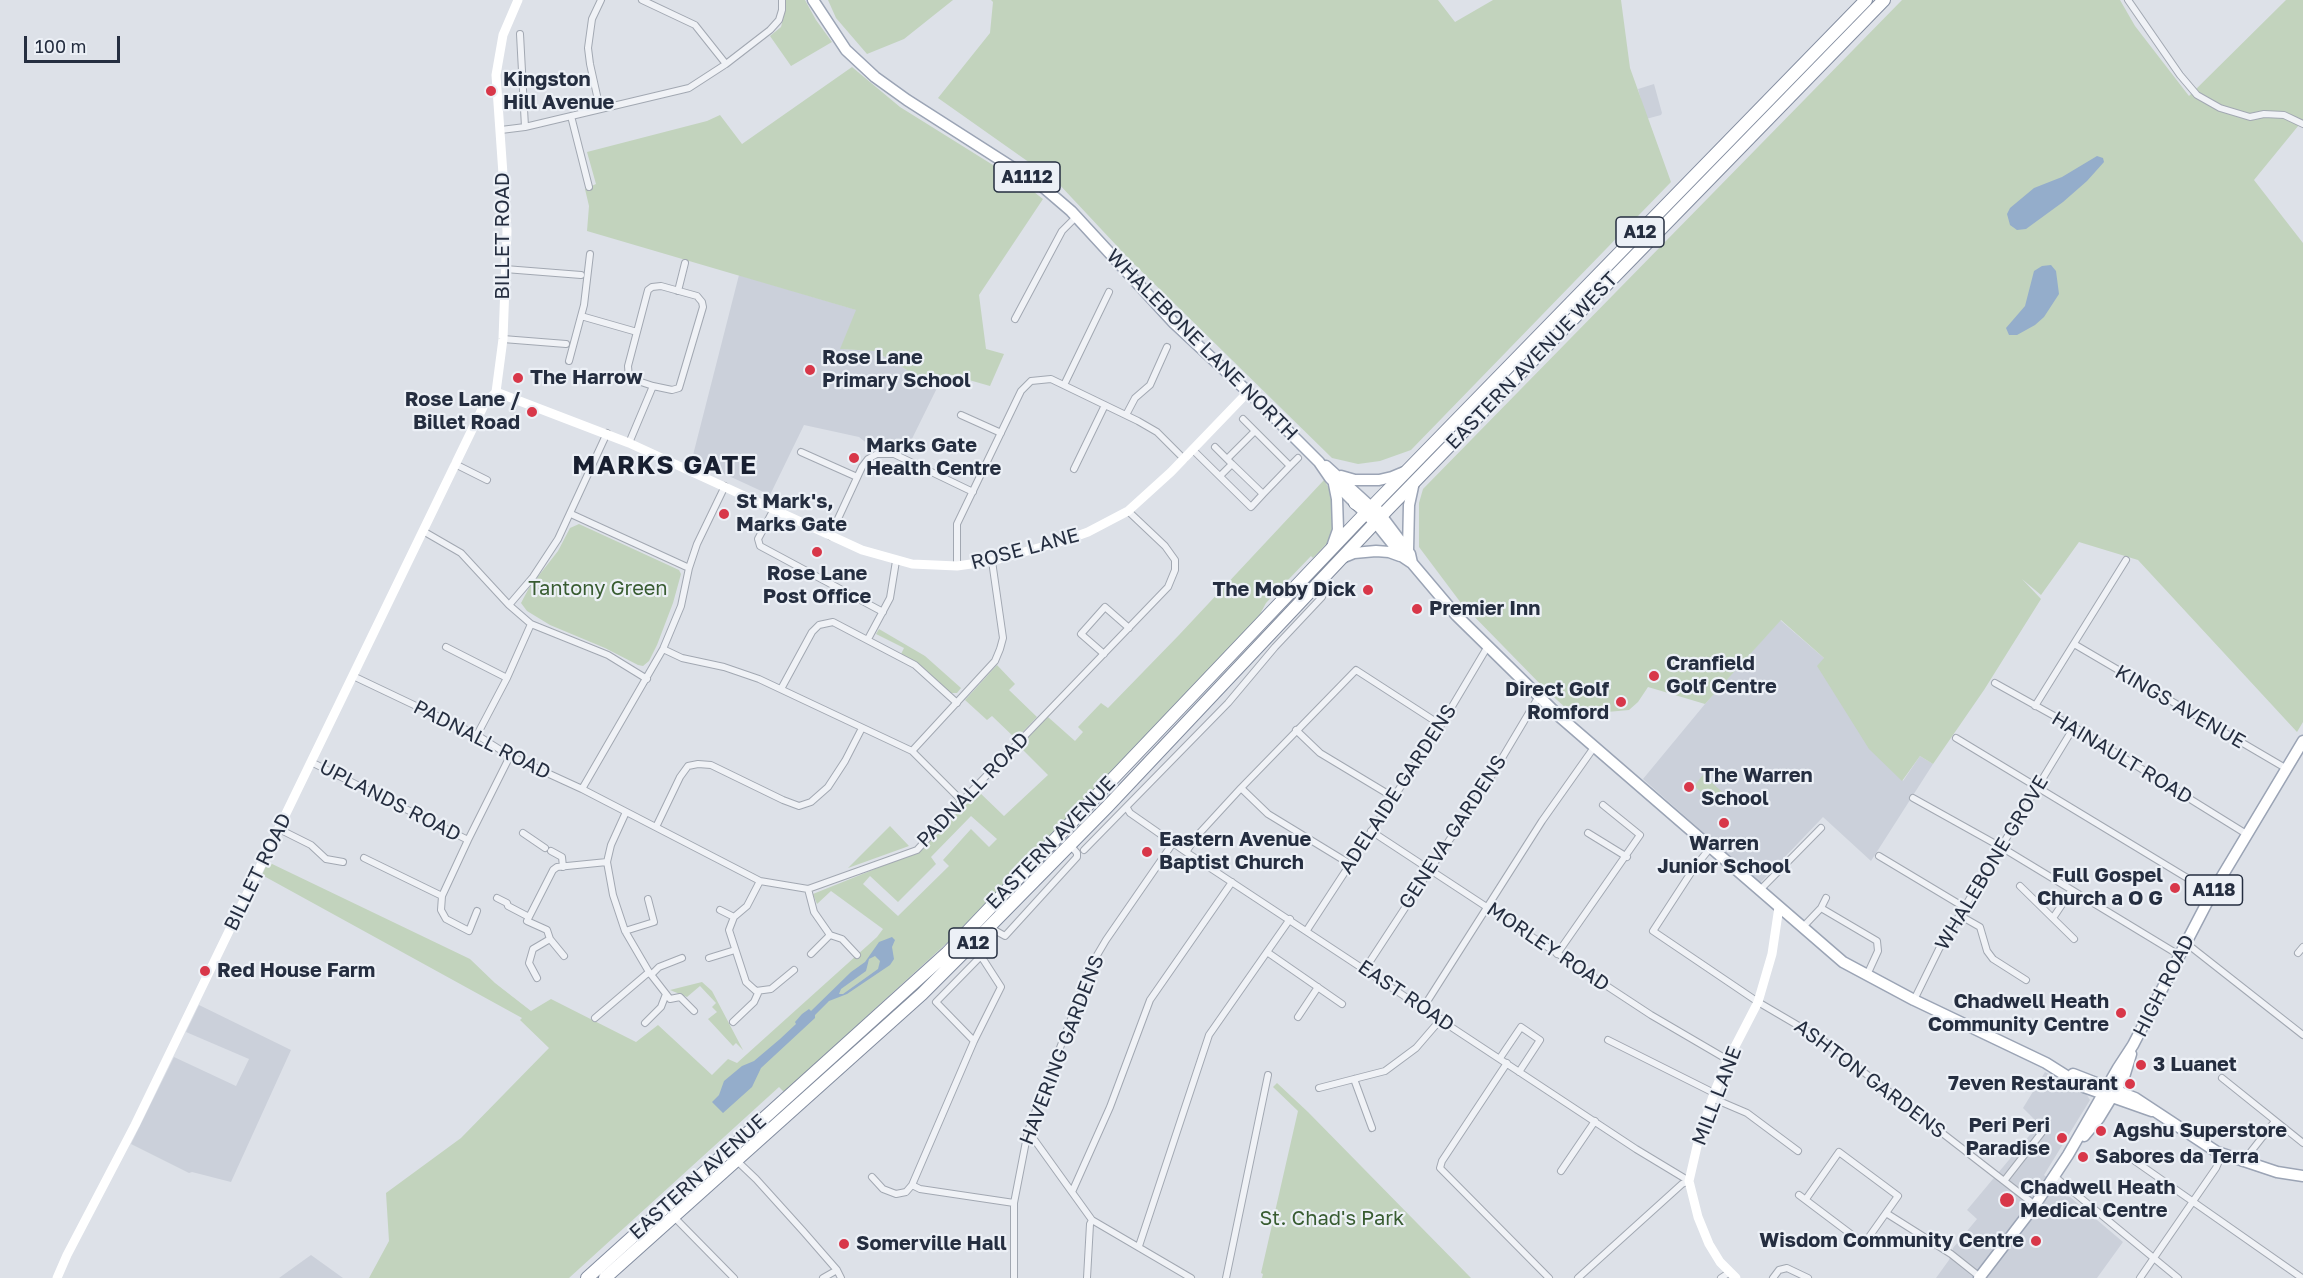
<!DOCTYPE html>
<html>
<head>
<meta charset="utf-8">
<style>
  body { margin:0 }
  #map { position:relative; width:2303px; height:1278px; overflow:hidden; background:#dde1e8; font-family:"Golos Text",sans-serif }
  canvas { display:block }
  .scale { position:absolute; left:24px; top:36px; width:96px; height:27px; box-sizing:border-box; border:3px solid #252e40; border-top:0; padding-left:8px; font-size:18px; line-height:21px; white-space:nowrap; color:#252e40; -webkit-text-stroke:4px #ecf0f6; paint-order:stroke }
</style>
</head>
<body>
<div id="map">
<canvas width="2303" height="1278"></canvas>
<div class="scale">100 m</div>
</div>
<script>
const context = document.querySelector('canvas').getContext('2d');
context.lineJoin = 'round';
function fillPath(path, color) {
  context.fillStyle = color;
  context.fill(path, 'evenodd');
}
function toPath(rows) {
  const path = new Path2D();
  for (const r of rows) {
    path.moveTo(r[0], r[1]);
    for (let i = 2; i < r.length; i += 2) path.lineTo(r[i], r[i + 1]);
  }
  return path;
}
function stroke(path, color, width, dash) {
  context.strokeStyle = color;
  context.lineWidth = width;
  context.lineCap = dash ? 'butt' : 'round';
  context.setLineDash(dash || []);
  context.stroke(path);
}
function drawText(font, color, halo, rows, align = 'center') {
  context.font = font + ' "Golos Text",sans-serif';
  context.lineWidth = 4.5;
  context.setLineDash([]);
  context.textBaseline = 'middle';
  context.strokeStyle = halo;
  context.fillStyle = color;
  for (const [text, x, y, turn = 0] of rows) {
    context.save();
    context.translate(x, y);
    context.rotate((+turn || 0) * Math.PI / 180);
    context.textAlign = isNaN(turn) ? turn : align;
    if (halo) context.strokeText(text, 0, 0);
    context.fillText(text, 0, 0);
    context.restore();
  }
}
fillPath(toPath([
  [1654,84,1662,113,1661,115,1646,119,1638,89],
  [739,275,857,310,841,349,875,351,937,388,905,453,872,437,868,444,859,437,804,425,770,495,692,459],
  [1780,620,1825,659,1903,781,1920,756,1933,764,1871,861,1823,817,1760,883,1643,779,1705,704],
  [199,1005,291,1050,231,1182,192,1172,189,1173,131,1144,174,1057,236,1086,249,1059,186,1032],
  [2045,1072,2087,1095,2090,1100,2044,1175,2123,1242,2097,1278,1936,1278,1949,1260,1953,1248,1977,1219,1967,1210,2039,1124,2023,1108],
  [311,1255,343,1278,279,1278]
]), '#cbd0da');
fillPath(toPath([
  [785,0,805,0,816,20,832,42,791,66,770,36,781,27,785,12],
  [828,0,953,0,904,39,867,54,836,18],
  [991,0,1438,0,1455,22,1493,0,1621,0,1630,68,1671,182,1411,450,1380,461,1358,464,1332,458,1131,261,1057,182,938,98,990,33,993,2],
  [1902,0,2120,0,2135,26,2189,96,2286,0,2303,0,2303,120,2254,180,2303,243,2303,722,2297,732,2138,560,2079,542,2041,595,2022,579,2041,599,1984,690,1933,764,1920,756,1902,781,1869,749,1817,666,1824,658,1781,620,1705,704,1648,687,1638,702,1629,710,1607,712,1598,706,1580,721,1545,689,1461,603,1419,547,1419,503,1423,489],
  [852,67,900,107,1025,185,1043,199,979,295,986,349,1004,354,990,386,948,374,937,388,875,351,840,349,856,310,587,231,589,206,585,189,596,184,587,152,707,121,720,115,742,144],
  [1324,480,1332,493,1335,525,1332,538,1313,558,1311,556,1266,603,1259,616,1108,775,1104,773,1094,784,1097,787,949,941,784,1092,779,1087,569,1278,369,1278,389,1241,386,1193,461,1138,549,1048,520,1020,522,1018,262,875,268,862,470,959,495,983,531,1011,551,999,636,1042,658,1025,712,1075,728,1059,737,1063,877,937,883,929,831,891,817,904,813,894,922,850,978,791,1004,816,1048,775,1019,746,1048,717,1075,741,1083,732,1078,727,1101,703,1108,708,1179,635],
  [971,816,997,839,989,847,971,829,943,860,949,866,898,916,863,884,870,876,898,902,936,864,931,857],
  [579,524,679,570,681,574,673,603,657,645,649,661,643,666,638,665,605,648,550,625,527,611,521,603,529,588,558,551,570,528],
  [879,629,925,656,961,688,957,693,950,693,920,665,901,654,904,648,876,634],
  [997,665,1015,684,1009,690,1037,717,1016,739,992,716,987,720,965,700],
  [1703,775,1727,796,1718,806,1694,786],
  [890,826,909,846,848,868],
  [702,982,712,991,743,1050,736,1043,733,1046,708,1019,717,1012,712,1007,716,1003,700,986,687,997,670,990],
  [1277,1083,1308,1112,1471,1278,1262,1278,1263,1274,1261,1273,1298,1111,1273,1087]
]), '#c2d3bd');
fillPath(toPath([
  [2097,156,2103,158,2104,162,2087,181,2063,202,2026,229,2017,230,2010,225,2007,214,2010,208,2034,188,2062,177],
  [2051,265,2056,271,2059,294,2044,317,2035,325,2017,335,2009,335,2006,328,2025,306,2034,271,2042,266],
  [892,937,895,940,892,947,894,959,890,965,847,994,829,1001,815,1015,815,1018,761,1068,752,1087,723,1113,712,1102,719,1095,724,1081,742,1066,754,1061,780,1039,796,1024,795,1022,802,1014,809,1009,811,1011,851,972,865,962,879,942],
  [875,956,880,961,878,969,843,994,839,994,841,989,866,971,869,959]
]), '#94adcb');
const street = toPath([
  [642,0,695,25,726,64],
  [2128,0,2180,75,2197,95,2220,108,2250,117,2264,114,2284,115,2303,124],
  [520,34,525,127],
  [600,109,590,64,588,48,592,19,601,0],
  [571,116,589,187],
  [501,130,525,127,689,88,726,64,770,30,779,20,782,10,782,0],
  [505,269,581,275],
  [678,291,685,263],
  [581,316,637,332],
  [1015,319,1062,231,1076,217],
  [503,339,566,344],
  [569,361,584,305,590,254],
  [1064,385,1109,292],
  [961,415,1001,433],
  [1126,415,1135,398,1150,385,1167,347],
  [1243,419,1255,431],
  [629,443,653,386,629,378,628,366,648,290,652,287,661,286,697,296,702,302,703,307,679,388,672,390,653,386],
  [1215,447,1232,464,1220,476],
  [1193,450,1251,507,1263,494,1232,464],
  [801,452,857,477],
  [1227,459,1255,431,1290,466,1263,494],
  [455,464,487,480],
  [1290,466,1298,458],
  [1074,469,1105,405],
  [774,509,758,539,760,546,883,612],
  [571,514,689,568],
  [423,531,461,553,509,605,531,624,608,655,647,679],
  [830,536,862,467,868,459,877,454,894,454,973,492],
  [957,566,957,524,1021,391,1031,381,1051,379,1138,421,1157,432,1184,459],
  [509,605,533,577,558,539,607,433],
  [868,639,890,598,896,561],
  [2074,644,2287,769],
  [446,647,507,678],
  [663,649,682,658,724,667,759,679,912,751,962,801],
  [1104,654,1081,634,1105,607,1129,628],
  [353,676,477,735,510,756,582,789,760,881,808,889,917,850,962,801,1168,587,1175,570,1175,560,1165,546,1128,511],
  [1995,683,2074,727,2248,835],
  [781,689,812,632,819,625,833,622,915,665,957,703],
  [2035,706,2126,560],
  [1296,730,1320,753,1393,797],
  [477,735,507,678,531,624],
  [1956,738,2212,893],
  [912,751,995,661,1000,649,1003,638,992,561],
  [311,762,468,840,510,756],
  [1241,788,1268,814,1350,864],
  [582,789,663,649,681,606,689,568,697,544,725,486],
  [1913,798,2001,847,2179,955],
  [1127,808,1130,813,1186,852,1636,1149,1689,1181],
  [626,812,611,845,607,862,613,895,625,931,649,972,670,999,680,997,694,1011],
  [656,827,680,777,688,766,698,764,711,765,783,800,799,806,811,802,828,787,845,761,862,728],
  [279,829,311,845,326,859,343,862],
  [1371,831,1651,1015,1728,1060],
  [523,833,545,848],
  [1588,833,1627,857],
  [468,840,442,896,441,910,446,919,469,931,477,911],
  [1711,847,1694,868,1653,931,1758,1002,1821,1039,2035,1205],
  [1084,850,1228,703,1275,647,1322,597,1316,585],
  [551,851,562,857,563,867],
  [1186,852,1196,837,1241,788,1356,670,1441,725],
  [1879,856,1964,907],
  [364,858,442,896],
  [760,881,747,906,734,917,729,930,746,982,756,991,771,989,794,970],
  [2020,886,2074,939],
  [808,889,814,912,830,935,842,939,857,955],
  [1760,890,1821,828],
  [497,898,507,903,508,906,529,917],
  [1821,908,1877,941,1878,951,1867,975],
  [720,910,734,917],
  [1959,915,1980,927,1987,951,1993,959,2026,980],
  [2053,918,2071,891],
  [989,927,1005,936,1077,857,1077,853,1070,845],
  [1802,928,1821,908,1826,898],
  [1307,930,1441,725,1488,646],
  [625,931,654,922,648,899],
  [2186,943,2303,1035],
  [1267,952,1342,1004],
  [2298,953,2303,947],
  [811,954,830,935],
  [1557,954,1640,835,1603,805],
  [564,956,550,939,547,930,527,921,553,870,557,867,607,862],
  [709,958,735,950],
  [1365,969,1492,775,1539,696],
  [651,975,659,967,682,958],
  [537,978,529,963,533,949,550,939],
  [1914,1000,1939,949,2074,727],
  [1423,1008,1542,821,1595,746],
  [1298,1017,1318,987],
  [595,1018,649,972],
  [733,1022,754,1002,759,991],
  [645,1023,661,1007,666,994],
  [1608,1040,1714,1093],
  [1500,1058,1521,1027,1540,1040,1519,1072],
  [1507,1063,1442,1161,1440,1168,1549,1278],
  [2222,1078,2303,1143],
  [1354,1079,1372,1128],
  [1319,1088,1385,1071,1416,1048,1441,1019],
  [1712,1098,1747,1113,1798,1151],
  [1028,1131,1092,1220,1191,1278],
  [2122,1152,2302,1278],
  [736,1160,756,1179,803,1231,837,1270,841,1278],
  [2242,1163,2275,1121],
  [1561,1171,1595,1121],
  [2054,1176,2178,1278],
  [872,1177,883,1189,896,1194,906,1192,912,1185,974,1041,1001,987,981,956,936,1002,974,1041],
  [2004,1181,2043,1131],
  [912,1185,920,1189,1014,1203],
  [1072,1192,1110,1107,1150,1000,1232,882],
  [1799,1195,1864,1244,1898,1196,1839,1152,1806,1199],
  [1886,1213,1951,1254,1980,1277],
  [673,1216,734,1278],
  [1139,1246,1209,1035,1290,919],
  [823,1278,837,1270],
  [1014,1278,1014,1203,1028,1131,1093,962,1106,940,1173,843],
  [1087,1278,1090,1224,1092,1220],
  [1226,1278,1268,1075],
  [1578,1278,1682,1184,1689,1181],
  [1721,1278,1730,1272],
  [1773,1278,1779,1270,1787,1268,1808,1278],
  [2140,1278,2216,1168,2222,1154]
]);
const primary = toPath([
  [813,0,846,50,875,77,907,100,1043,187,1071,211,1174,323,1261,404,1319,462,1330,478,1379,527,1403,557,1412,563,1456,615,1560,717,1843,962,1914,1000,2046,1063,2084,1087,2152,1111],
  [1326,466,1383,518,1410,554,1412,563],
  [1341,476,1355,480,1379,480,1392,477,1404,472],
  [1332,547,1338,530,1337,499,1334,484],
  [1408,551,1409,505,1414,482],
  [1342,558,1354,553,1376,551,1389,552,1400,556],
  [2073,1074,2135,1098,2217,1152,2277,1172,2303,1176],
  [2084,1136,2099,1118,2124,1077,2131,1054],
  [1979,1278,2035,1205,2068,1155,2118,1068,2133,1045,2212,893,2303,741]
]);
const highway = toPath([
  [1355,503,1365,509,1376,509],
  [587,1278,947,953,1358,521,1866,0],
  [605,1278,922,994,989,927,1108,806,1388,509,1884,0]
]);
stroke(street, '#a2a8b2', 8);
stroke(primary, '#9ba4b5', 13);
stroke(highway, '#838da0', 14);
stroke(street, '#f0f2f6', 6);
stroke(toPath([
  [496,392,629,443,862,550,912,564,957,566,992,561,1063,541,1088,532,1128,511,1171,472,1248,392],
  [57,1278,67,1255,135,1125,484,405,496,392,503,339,507,231,496,75,503,35,518,0],
  [1736,1278,1720,1262,1709,1244,1698,1217,1689,1181,1698,1142,1714,1093,1728,1060,1758,1002,1772,954,1779,907]
]), '#fff', 9);
stroke(primary, '#fff', 10);
stroke(highway, '#fff', 12);
for (const [x, y, r, color] of [
  [491,91,6,"#d83749"],
  [810,370,6,"#d83749"],
  [518,378,6,"#d83749"],
  [532,412,6,"#d83749"],
  [854,458,6,"#d83749"],
  [724,514,6,"#d83749"],
  [817,552,6,"#d83749"],
  [1368,590,6,"#d83749"],
  [1417,609,6,"#d83749"],
  [1654,676,6,"#d83749"],
  [1621,702,6,"#d83749"],
  [1689,787,6,"#d83749"],
  [1724,823,6,"#d83749"],
  [1147,852,6,"#d83749"],
  [2175,888,6,"#d83749"],
  [205,971,6,"#d83749"],
  [2121,1013,6,"#d83749"],
  [2141,1065,6,"#d83749"],
  [2130,1084,6,"#d83749"],
  [2101,1131,6,"#d83749"],
  [2062,1138,6,"#d83749"],
  [2083,1157,6,"#d83749"],
  [2007,1200,8,"#d83749"],
  [2036,1241,6,"#d83749"],
  [844,1244,6,"#d83749"]
]) {
  const dot = new Path2D();
  dot.arc(x, y, r, 0, 2 * Math.PI);
  context.fillStyle = color;
  context.fill(dot);
  stroke(dot, '#ecf0f6', 2);
}
for (const [x, y, w] of [
  [1027,177,66],
  [1640,232,48],
  [2214,890,57],
  [973,943,48]
]) {
  const box = new Path2D();
  box.roundRect(x - w / 2, y - 15, w, 30, 4.5);
  context.fillStyle = '#ecf0f6';
  context.fill(box);
  stroke(box, '#252e40', 1.5);
}
drawText('bold 18px', '#252e40', null, [
  ["A1112",1027,177],
  ["A12",1640,232],
  ["A118",2214,890],
  ["A12",973,943]
]);
drawText('bold 20px', '#252e40', '#ecf0f6', [
  ["Kingston",503,80],
  ["Hill Avenue",503,103],
  ["Rose Lane",822,358],
  ["Primary School",822,381],
  ["The Harrow",530,378],
  ["Rose Lane /",520,400,"right"],
  ["Billet Road",520,423,"right"],
  ["Marks Gate",866,446],
  ["Health Centre",866,469],
  ["St Mark's,",736,502],
  ["Marks Gate",736,525],
  ["Rose Lane",817,574,"center"],
  ["Post Office",817,597,"center"],
  ["The Moby Dick",1356,590,"right"],
  ["Premier Inn",1429,609],
  ["Cranfield",1666,664],
  ["Golf Centre",1666,687],
  ["Direct Golf",1609,690,"right"],
  ["Romford",1609,713,"right"],
  ["The Warren",1701,776],
  ["School",1701,799],
  ["Eastern Avenue",1159,840],
  ["Baptist Church",1159,863],
  ["Warren",1724,844,"center"],
  ["Junior School",1724,867,"center"],
  ["Full Gospel",2163,876,"right"],
  ["Church a O G",2163,899,"right"],
  ["Red House Farm",217,971],
  ["Chadwell Heath",2109,1002,"right"],
  ["Community Centre",2109,1025,"right"],
  ["3 Luanet",2153,1065],
  ["7even Restaurant",2118,1084,"right"],
  ["Peri Peri",2050,1126,"right"],
  ["Paradise",2050,1149,"right"],
  ["Agshu Superstore",2113,1131],
  ["Sabores da Terra",2095,1157],
  ["Chadwell Heath",2020,1188],
  ["Medical Centre",2020,1211],
  ["Wisdom Community Centre",2024,1241,"right"],
  ["Somerville Hall",856,1244]
], 'left');
drawText('20px', '#252e40', '#ecf0f6', [
  ["BILLET ROAD",503,236,-90],
  ["WHALEBONE LANE NORTH",1202,345,45],
  ["EASTERN AVENUE WEST",1532,361,-46],
  ["ROSE LANE",1025,549,-15],
  ["KINGS AVENUE",2180,707,30],
  ["PADNALL ROAD",482,740,27],
  ["HAINAULT ROAD",2122,758,31],
  ["ADELAIDE GARDENS",1398,789,-57],
  ["PADNALL ROAD",973,790,-46],
  ["UPLANDS ROAD",390,801,27],
  ["GENEVA GARDENS",1453,832,-57],
  ["EASTERN AVENUE",1051,843,-46],
  ["WHALEBONE GROVE",1992,863,-59],
  ["BILLET ROAD",258,872,-64],
  ["MORLEY ROAD",1548,947,34],
  ["HIGH ROAD",2164,986,-63],
  ["EAST ROAD",1406,996,34],
  ["HAVERING GARDENS",1062,1050,-69],
  ["ASHTON GARDENS",1870,1079,37],
  ["MILL LANE",1717,1096,-69],
  ["EASTERN AVENUE",698,1177,-42]
]);
drawText('20px', '#385c31', '#ecf0f6', [
  ["Tantony Green",598,589],
  ["St. Chad's Park",1332,1219]
]);
context.letterSpacing = '1.5px';
drawText('bold 26px', '#181f30', '#ecf0f6', [
  ["MARKS GATE",665,466]
]);
context.letterSpacing = '0px';
</script>
</body>
</html>
